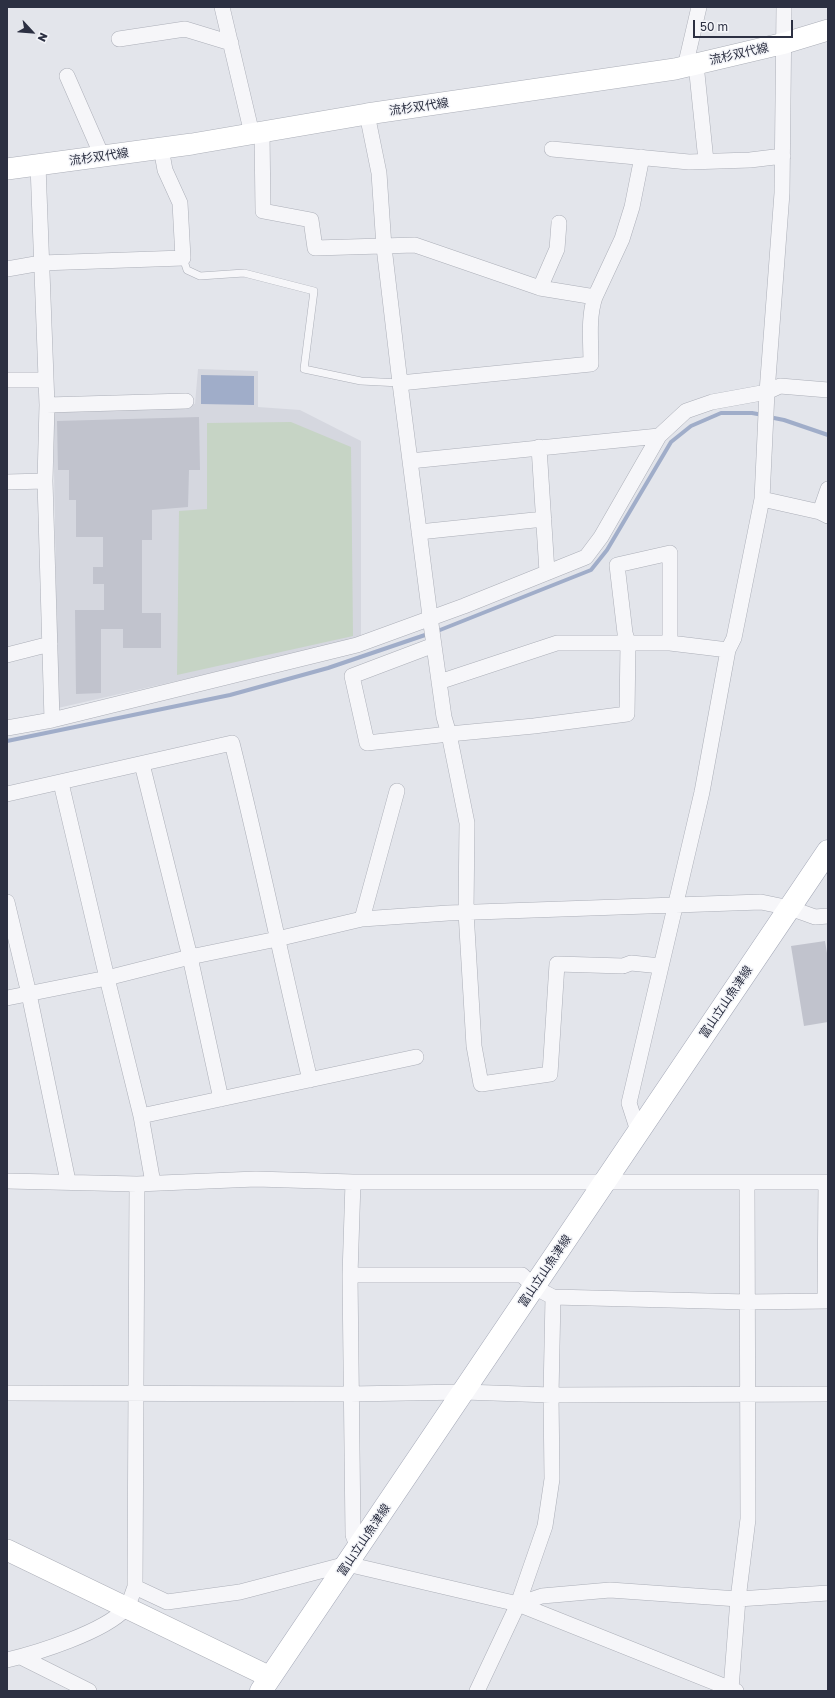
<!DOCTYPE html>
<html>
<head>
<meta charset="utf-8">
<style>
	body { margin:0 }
	#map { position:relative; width:835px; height:1698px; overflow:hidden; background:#e3e5eb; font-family:"Golos Text",sans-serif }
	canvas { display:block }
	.frame { position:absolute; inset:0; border:8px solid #2c3042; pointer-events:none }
	.north { position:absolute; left:12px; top:12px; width:40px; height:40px; -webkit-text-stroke:3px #f3f4f8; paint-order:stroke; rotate:116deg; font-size:11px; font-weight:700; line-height:16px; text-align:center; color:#2c3042 }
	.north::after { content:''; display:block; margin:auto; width:14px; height:18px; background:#2c3042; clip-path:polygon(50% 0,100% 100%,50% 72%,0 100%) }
	.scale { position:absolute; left:693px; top:20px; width:100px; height:18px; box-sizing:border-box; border:2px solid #2c3042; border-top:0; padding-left:5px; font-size:12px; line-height:14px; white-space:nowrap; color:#2c3042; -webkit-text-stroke:3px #f3f4f8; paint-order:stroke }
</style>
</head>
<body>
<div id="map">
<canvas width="835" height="1698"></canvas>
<div class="frame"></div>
<div class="north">N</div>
<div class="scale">50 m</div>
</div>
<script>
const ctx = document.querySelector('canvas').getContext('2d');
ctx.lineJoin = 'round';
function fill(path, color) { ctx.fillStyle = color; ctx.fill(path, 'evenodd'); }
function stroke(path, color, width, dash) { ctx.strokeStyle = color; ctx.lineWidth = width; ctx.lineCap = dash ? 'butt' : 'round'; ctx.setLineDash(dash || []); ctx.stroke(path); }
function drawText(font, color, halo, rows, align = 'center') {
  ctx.font = font + ' "Golos Text","Noto Sans JP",sans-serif'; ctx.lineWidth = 3; ctx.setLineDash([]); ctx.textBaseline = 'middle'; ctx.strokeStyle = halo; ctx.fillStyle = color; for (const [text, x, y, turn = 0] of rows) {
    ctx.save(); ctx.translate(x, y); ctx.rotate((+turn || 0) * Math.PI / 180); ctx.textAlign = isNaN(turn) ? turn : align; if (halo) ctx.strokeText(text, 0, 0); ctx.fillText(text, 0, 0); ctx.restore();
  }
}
fill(new Path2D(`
	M198,369L258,371V407L300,410L361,441V639L58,708L53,409L195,404Z`), '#d5d7df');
fill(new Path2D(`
	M291,422L351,447L353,636L177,675L179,511L207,509V423Z`), '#c6d4c5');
fill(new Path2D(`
	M201,375L254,376V405L201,404Z`), '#a0adc9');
stroke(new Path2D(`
	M769,417L784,420L828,435
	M435,632L591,570L607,550L671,442L691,426L721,413H752L763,415
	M7,741L230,695L328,668L428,634`), '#a0adc9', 4);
fill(new Path2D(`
	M199,417L200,470H189L188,507L152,510V540H142V613H161V648H123V629H101V693L76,694L75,610H104V584H93V567H103V537H76V500H69V470H58L57,421Z
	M825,941L828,959V1022L804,1026L791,946Z`), '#c1c3cd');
const lane = new Path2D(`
	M183,258L187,270L200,276L244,273L314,291L304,369L361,381L400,383`);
const street = new Path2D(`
	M222,7L252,134
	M119,39L185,29L231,43
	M696,64L706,161
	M685,67L699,7
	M67,76L102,156
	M367,114L379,173L384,247L400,383L431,624L444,717L449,734L534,726L627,714L628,643H670L728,650
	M262,132L263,211L311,220L315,248L415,245L540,288L595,297L622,239L632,207L642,157
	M552,149L689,162L750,160L783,156
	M38,165L47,405L45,481L52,720
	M7,269L41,263L183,258L180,203L165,170L161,148
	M540,288L557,249L559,223
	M7,380H45
	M400,383L591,364C591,342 588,317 595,297
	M47,405L186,401
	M539,447L547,572
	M410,461L659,436
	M7,482L45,481
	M762,499L820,512L828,516
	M820,512L828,489
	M419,532L544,519
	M434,645L352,676L367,743L449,734L467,823L466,912L474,1046L481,1084L550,1074L557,964L623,966L631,963L661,966
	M7,655L50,644
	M439,682L557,643H628L625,633L617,565L670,553V643
	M7,728L52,720L357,645L464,606L586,557L601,537L659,436L686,411L712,402L767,392L780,386L828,390
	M142,764L190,957L221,1099
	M61,783L107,978L141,1116L153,1183
	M7,794L232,743C260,855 283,967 310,1080
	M7,902L29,994L68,1181
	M362,919L397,791
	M7,998L107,978L190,957L277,939L362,919L448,913L761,902L790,908L815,917L828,916
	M141,1116L416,1057
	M638,1131L629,1103L702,792L728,650L734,638L762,499L767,392L782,193L784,7
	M7,1181L137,1184L256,1179L353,1182H828
	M353,1182L350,1275L353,1535L358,1548
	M350,1275H522L534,1287L553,1297L747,1302L828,1301
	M825,1301L826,1182
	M7,1393L350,1394L464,1392L551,1395L828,1394
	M135,1587L167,1602L240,1592L347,1564L518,1604L736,1691
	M518,1604L542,1596L610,1590L738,1599L828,1593
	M21,1657L89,1691
	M7,1660C37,1653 104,1632 125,1609C130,1604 132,1594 135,1587L137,1184
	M731,1689L738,1599L748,1519L747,1182
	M477,1691L518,1604L545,1526L552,1479L551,1395L553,1297`);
const secondary = new Path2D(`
	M7,169L192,144L367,114L675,69L785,43L828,30
	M7,1550L270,1677`);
const primary = new Path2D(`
	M261,1691L828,851`);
stroke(lane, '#acafb8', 8);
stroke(street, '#acafb8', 16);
stroke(secondary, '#acafb8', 22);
stroke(primary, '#a3a7b6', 23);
stroke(lane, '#f6f6f9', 7);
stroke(street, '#f6f6f9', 15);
stroke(secondary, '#fff', 21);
stroke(primary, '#fff', 22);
drawText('12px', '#2c3042', '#f3f4f8', [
	["流杉双代線",739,54,-13],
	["流杉双代線",419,107,-8],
	["流杉双代線",99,157,-8],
	["富山立山魚津線",726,1002,-56],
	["富山立山魚津線",545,1271,-56],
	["富山立山魚津線",364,1540,-56]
]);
</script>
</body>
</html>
